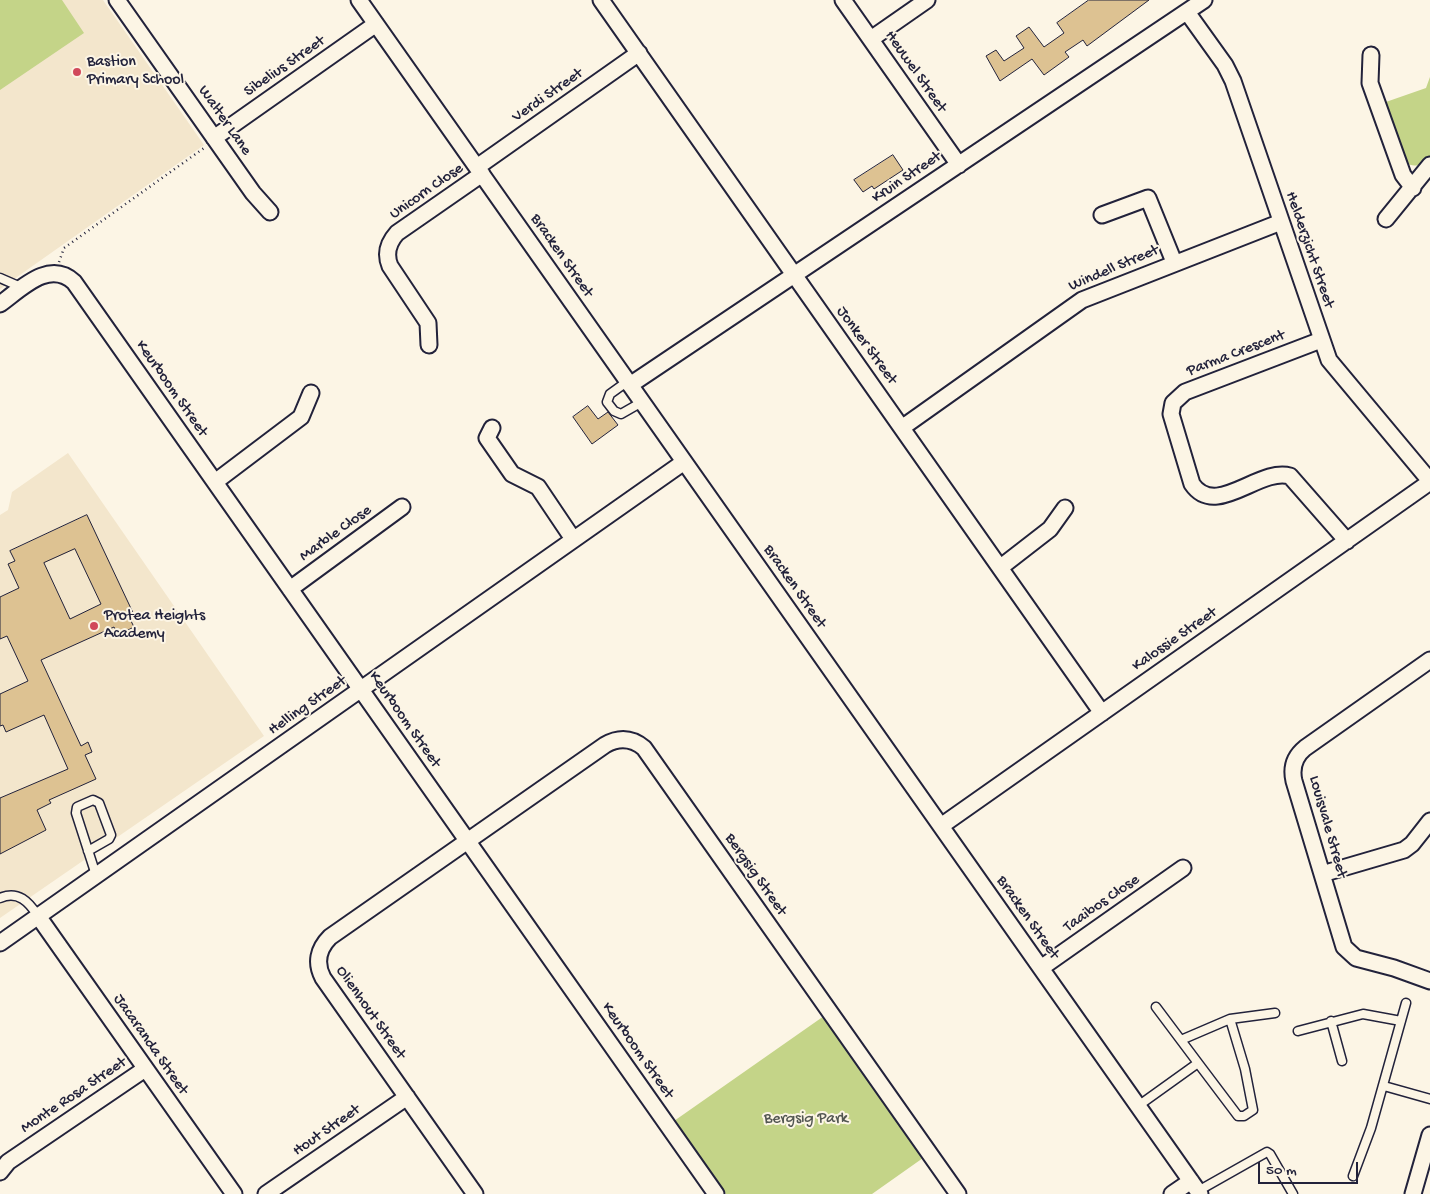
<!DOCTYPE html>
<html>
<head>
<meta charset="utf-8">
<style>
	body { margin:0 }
	#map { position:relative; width:1430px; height:1194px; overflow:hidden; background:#fcf5e5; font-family:"Gochi Hand",sans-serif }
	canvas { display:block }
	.scale { position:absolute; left:1258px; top:1162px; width:100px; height:22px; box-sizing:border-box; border:2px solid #22223b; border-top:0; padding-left:6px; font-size:15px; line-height:18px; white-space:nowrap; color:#22223b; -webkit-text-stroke:4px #fcf5e5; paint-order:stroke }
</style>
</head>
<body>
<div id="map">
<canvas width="1430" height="1194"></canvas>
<div class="scale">50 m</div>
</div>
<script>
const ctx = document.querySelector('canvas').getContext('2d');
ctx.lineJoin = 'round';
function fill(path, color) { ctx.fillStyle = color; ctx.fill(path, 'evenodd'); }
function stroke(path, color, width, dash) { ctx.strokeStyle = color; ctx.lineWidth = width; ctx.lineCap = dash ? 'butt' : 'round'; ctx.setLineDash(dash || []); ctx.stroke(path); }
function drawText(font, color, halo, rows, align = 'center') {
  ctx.font = font + ' "Gochi Hand",sans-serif'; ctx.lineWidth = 4; ctx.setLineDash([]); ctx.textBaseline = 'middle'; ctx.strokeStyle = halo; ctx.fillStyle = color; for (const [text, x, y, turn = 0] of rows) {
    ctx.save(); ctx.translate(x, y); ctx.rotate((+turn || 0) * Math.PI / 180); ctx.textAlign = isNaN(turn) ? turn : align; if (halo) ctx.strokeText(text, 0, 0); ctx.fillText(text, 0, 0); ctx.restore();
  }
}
fill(new Path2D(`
	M0,0H103L204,145L0,289Z
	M68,453L264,736L0,918V515L8,510L12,492Z`), '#f3e6cc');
fill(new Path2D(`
	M0,0H62L84,33L0,90Z
	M1430,77V156C1422,165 1415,169 1405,162L1383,103L1426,88Z
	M824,1016L923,1158L872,1194H726L674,1121Z`), '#c4d488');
const building = new Path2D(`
	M1089,0H1149L1087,46L1083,40L1065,52L1069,57L1044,75L1032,59L1000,81L986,56L996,50L1004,61L1024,48L1016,36L1029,27L1044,47L1064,33L1057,23Z
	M893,155L903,170L874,189L872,186L863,192L854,180Z
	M588,406L598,419L608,412L618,425L592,444L573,417Z
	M87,515L135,617L130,619L134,627L118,635L114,627L41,660L81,746L88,742L92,752L85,755L96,779L49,800L51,803L37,810L46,830L0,854V798L68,769L44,715L6,732L3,725L0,726V694L28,681L7,636L0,639V597L19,588L8,564L15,561L10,551ZM75,549L101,604L70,619L44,563Z`);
fill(building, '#ddc292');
stroke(building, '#22223b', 1);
const service = new Path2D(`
	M0,278L23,288
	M628,381L610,394L607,402L614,411L621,414L642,402
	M88,851L109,839L111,835L99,803L93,800L77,807L76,813L96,875
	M0,898C18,890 29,902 38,916
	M1156,1007L1198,1063
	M1230,1019L1275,1013
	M1331,1021L1342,1061
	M1298,1031L1363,1014L1401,1021
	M1384,1086L1430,1099
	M1138,1106L1198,1063L1238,1116H1244L1253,1110L1245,1069L1230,1019L1181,1040
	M1353,1176L1371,1128L1406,1003
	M1198,1191L1267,1152L1270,1154L1293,1194`);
const minor = new Path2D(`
	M117,0L253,193L270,212
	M359,0L1200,1194
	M601,0L1102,713
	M843,0L959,165
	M1187,12L1225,65L1233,81L1329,360L1430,481
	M871,39L927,0
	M1371,55L1370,83L1403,175L1413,188
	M214,138L376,24
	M477,167L639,53
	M1102,215L1148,198L1174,262
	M1386,219L1430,165
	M0,304C21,289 49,259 74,282L716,1194
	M1321,340L1185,392L1173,403L1171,414L1192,484C1216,519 1259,467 1290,476L1347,541
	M429,345L428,323L390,266C385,254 388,243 397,233L482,174
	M630,385L1204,0
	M903,427L1082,300L1281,222
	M492,428L487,438L512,474L538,487L573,539
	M215,482L301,417L311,393
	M1001,567L1050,529L1065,508
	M290,589L402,507
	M1430,660L1305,748C1294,757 1291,768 1294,781L1344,947L1356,958L1394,968L1430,981
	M941,826L1430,482
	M1322,874L1404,850L1412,844L1430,821
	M38,916L234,1194
	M0,943L684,462
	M1041,968L1183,868
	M0,1172L8,1162L145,1069
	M266,1194L407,1097
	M475,1194L323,978C315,963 318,949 330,937L605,745C619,737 632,738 644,748L958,1194
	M1172,1194L1191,1181
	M1413,1194L1430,1135`);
stroke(service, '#22223b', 11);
stroke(minor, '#22223b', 19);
stroke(new Path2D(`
	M59,262L64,248L204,148`), '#22223b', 2.5, [1, 4]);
stroke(service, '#fcf5e5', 8);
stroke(minor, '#fcf5e5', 15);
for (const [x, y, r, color] of [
	[77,72,5,"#d1495b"],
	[94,626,5,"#d1495b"]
]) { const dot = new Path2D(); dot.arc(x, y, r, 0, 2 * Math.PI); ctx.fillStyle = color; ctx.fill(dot); stroke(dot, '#fcf5e5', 2); }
drawText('16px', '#22223b', '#fcf5e5', [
	["Bastion",87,63],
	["Primary School",87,81],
	["Protea Heights",104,617],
	["Academy",104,635]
], 'left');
drawText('16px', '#22223b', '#fcf5e5', [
	["Sibelius Street",285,67,-35],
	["Heuwel Street",915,72,55],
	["Verdi Street",548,96,-35],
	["Walter Lane",224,121,55],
	["Kruin Street",907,178,-34],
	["Unicorn Close",427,192,-35],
	["Helderzicht Street",1309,250,71],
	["Bracken Street",561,256,55],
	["Windell Street",1114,269,-23],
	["Jonker Street",866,346,54],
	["Parma Crescent",1236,354,-21],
	["Keurboom Street",171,389,55],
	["Marble Close",336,534,-36],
	["Bracken Street",794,587,55],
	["Kalossie Street",1175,640,-35],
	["Helling Street",308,706,-35],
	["Keurboom Street",404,720,55],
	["Louisvale Street",1327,827,74],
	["Bergsig Street",755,875,55],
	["Taaibos Close",1102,904,-35],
	["Bracken Street",1027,918,55],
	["Olienhout Street",370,1013,55],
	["Jacaranda Street",150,1045,55],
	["Keurboom Street",637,1051,55],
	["Monte Rosa Street",74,1096,-34],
	["Hout Street",327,1131,-35]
]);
drawText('16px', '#535752', '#fcf5e5', [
	["Bergsig Park",806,1120]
]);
</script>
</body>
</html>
